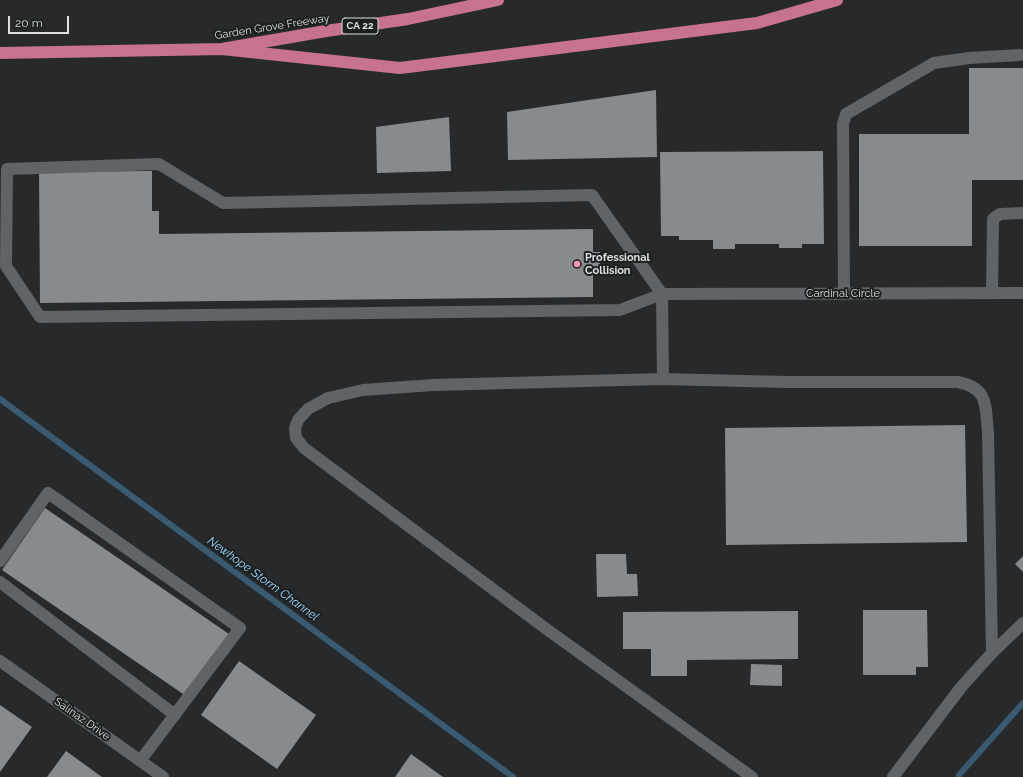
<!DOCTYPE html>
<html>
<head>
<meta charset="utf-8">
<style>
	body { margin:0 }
	#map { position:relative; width:1023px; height:777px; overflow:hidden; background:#27292b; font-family:Raleway,sans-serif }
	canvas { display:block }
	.scale { position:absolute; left:8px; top:16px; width:61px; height:18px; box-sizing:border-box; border:2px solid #dddfe0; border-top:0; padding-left:5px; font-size:12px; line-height:14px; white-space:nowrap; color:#dddfe0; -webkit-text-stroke:3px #1d2021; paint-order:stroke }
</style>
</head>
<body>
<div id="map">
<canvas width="1023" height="777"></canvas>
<div class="scale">20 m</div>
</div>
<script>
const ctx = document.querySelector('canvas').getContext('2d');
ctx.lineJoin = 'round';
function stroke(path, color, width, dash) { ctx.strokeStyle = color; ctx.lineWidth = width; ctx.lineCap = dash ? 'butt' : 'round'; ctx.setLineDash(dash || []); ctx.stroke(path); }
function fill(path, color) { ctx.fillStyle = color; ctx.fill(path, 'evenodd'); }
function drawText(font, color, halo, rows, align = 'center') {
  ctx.font = font + ' Raleway,sans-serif'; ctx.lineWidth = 4; ctx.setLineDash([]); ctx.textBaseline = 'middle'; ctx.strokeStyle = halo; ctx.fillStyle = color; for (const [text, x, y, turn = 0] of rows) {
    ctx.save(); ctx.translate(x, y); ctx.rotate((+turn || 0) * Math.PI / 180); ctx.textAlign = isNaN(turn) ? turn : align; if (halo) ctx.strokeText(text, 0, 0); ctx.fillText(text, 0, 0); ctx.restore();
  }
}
stroke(new Path2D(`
	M0,399L513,777
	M959,775L1023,703`), '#395a70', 6);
fill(new Path2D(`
	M969,68H1023V180H972V246H859V134H969Z
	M656,90L657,157L508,160L507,112Z
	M449,117L451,171L377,173L376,127Z
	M823,151L824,244H802V248H779V244H735V249H713V240H679V236H661L660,152Z
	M152,171V211H159V234L593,229V252H600V274H593V297L40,303L39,172Z
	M965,425L967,542L726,545L725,428Z
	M45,508L229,634L186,696L2,570Z
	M596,554H626L627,574H637L638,596L597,597Z
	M1023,556V572L1015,564Z
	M863,610H927L928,667H916V675H863Z
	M798,611V659L687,660V676H651V649H623V612Z
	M239,661L316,715L277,769L201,715Z
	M751,664L782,665V686L750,685Z
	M0,705L32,727L0,772Z
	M66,751L102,777H47Z
	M411,754L443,777H395Z`), '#888b8e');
stroke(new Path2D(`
	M992,293L993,219L1000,214L1023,213
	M844,294L843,124L846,114L934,63L969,58L1020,55
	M663,379L662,294L592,195L223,203L159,164L7,169L6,266L40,317L620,310L662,294L1023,293
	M0,561L48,493L240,628L140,761
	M0,582L175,715
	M0,661L163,777
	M752,777L545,628L304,448L296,438L295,428L298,420L308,409L328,398L363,390L433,385L661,379L786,382H958C989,388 985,406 988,432L992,653
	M893,777L962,686L992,653L1023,623`), '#616466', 12);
stroke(new Path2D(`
	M222,49L400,68L757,23L837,0
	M0,53L222,49L326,31L408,19L498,0`), '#c8738d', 12);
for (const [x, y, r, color] of [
	[577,264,4,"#f19ab3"]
]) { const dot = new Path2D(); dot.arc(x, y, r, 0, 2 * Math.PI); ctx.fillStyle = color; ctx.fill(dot); stroke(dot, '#1d2021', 1.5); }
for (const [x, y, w] of [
	[360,26,36]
]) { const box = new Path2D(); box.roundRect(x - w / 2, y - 8, w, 16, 3); ctx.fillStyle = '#1d2021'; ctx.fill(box); stroke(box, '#dddfe0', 1); }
drawText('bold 10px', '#dddfe0', null, [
	["CA 22",360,26]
]);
drawText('11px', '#dddfe0', '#1d2021', [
	["Garden Grove Freeway",272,27,-9],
	["Cardinal Circle",843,294],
	["Salinaz Drive",82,719,35]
]);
drawText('bold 11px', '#dddfe0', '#1d2021', [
	["Professional",585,258],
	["Collision",585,271]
], 'left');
drawText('italic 12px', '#9cd7ff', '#1d2021', [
	["Newhope Storm Channel",263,579,36]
]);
</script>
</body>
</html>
